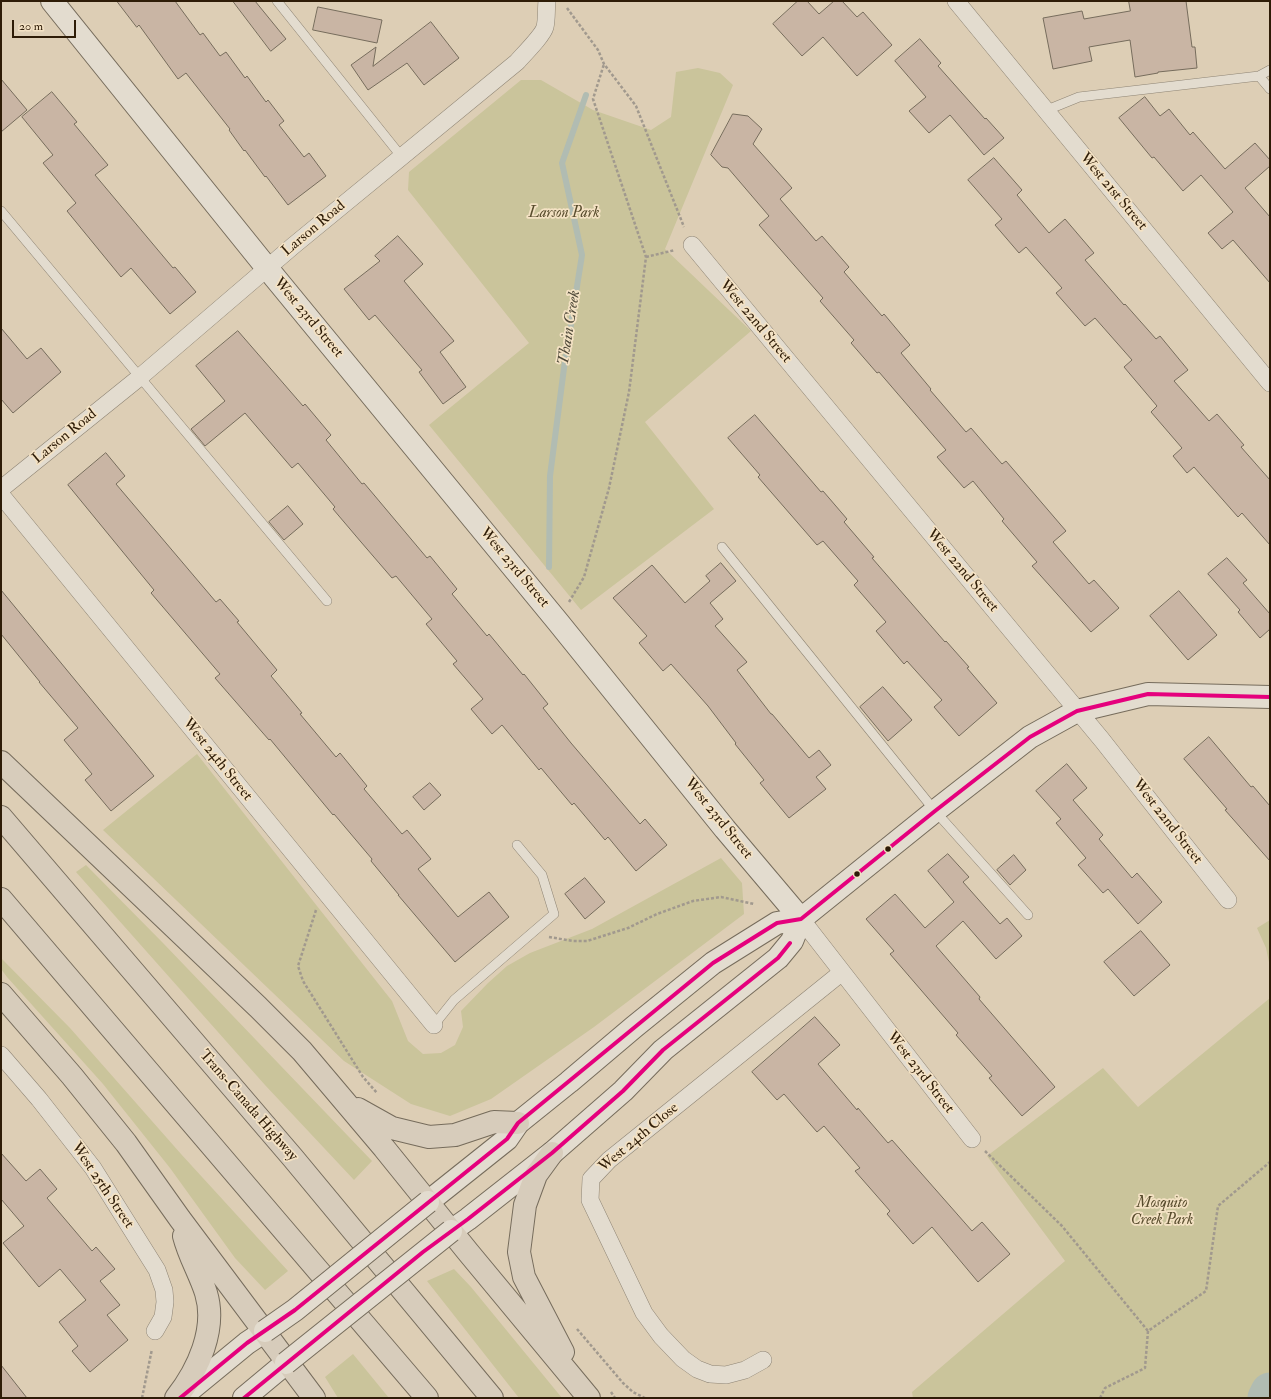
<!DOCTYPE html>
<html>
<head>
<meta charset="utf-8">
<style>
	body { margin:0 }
	#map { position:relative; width:1271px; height:1399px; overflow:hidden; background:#ddceb5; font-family:"IM FELL Double Pica",serif }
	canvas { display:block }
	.frame { position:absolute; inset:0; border:2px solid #2e1c07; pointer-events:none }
	.scale { position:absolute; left:12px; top:20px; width:64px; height:18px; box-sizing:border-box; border:2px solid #2e1c07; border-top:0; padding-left:5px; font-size:12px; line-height:14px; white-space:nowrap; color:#2e1c07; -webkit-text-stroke:3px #f4e2c4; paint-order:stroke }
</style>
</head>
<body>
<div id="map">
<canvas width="1271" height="1399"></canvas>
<div class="frame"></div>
<div class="scale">20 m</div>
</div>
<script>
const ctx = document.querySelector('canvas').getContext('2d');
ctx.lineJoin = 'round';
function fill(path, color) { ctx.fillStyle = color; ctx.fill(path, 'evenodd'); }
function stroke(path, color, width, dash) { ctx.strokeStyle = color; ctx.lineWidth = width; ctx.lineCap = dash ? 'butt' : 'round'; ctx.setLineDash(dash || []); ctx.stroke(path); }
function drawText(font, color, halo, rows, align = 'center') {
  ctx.font = font + ' "IM FELL Double Pica",serif'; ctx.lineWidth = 3.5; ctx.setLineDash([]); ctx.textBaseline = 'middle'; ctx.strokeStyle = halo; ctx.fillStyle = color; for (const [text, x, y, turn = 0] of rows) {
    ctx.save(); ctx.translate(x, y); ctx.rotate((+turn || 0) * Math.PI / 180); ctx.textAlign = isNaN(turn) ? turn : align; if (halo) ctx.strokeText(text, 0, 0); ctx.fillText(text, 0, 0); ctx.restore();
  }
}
fill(new Path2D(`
	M698,68L720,73L733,85L665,249L751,331L645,422L714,509L581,610L429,425L529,343L408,190L409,172L521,80H541L593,110L651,130L671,117L676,72Z
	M197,754L392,1001L408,1041L423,1054L441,1053L455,1045L463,1027L461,1011L488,983L507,966L530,953L592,929L721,858L742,883L744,914L594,1027L491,1099L450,1116L411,1104L344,1061L103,830Z
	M86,865L163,943L372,1161L354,1180L265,1085L76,872Z
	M1270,920V967L1266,948L1257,928Z
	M1,958L70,1028L181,1154L288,1271L265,1290L235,1258L170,1168L103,1084L7,977L1,969Z
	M1270,998V1398H913L912,1392L1065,1261L987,1156L1103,1068L1138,1107Z
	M454,1269L471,1287L562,1398H519L427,1281Z
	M353,1354L389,1398H338L325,1377Z`), '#cac49b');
stroke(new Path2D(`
	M549,567L550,476L564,368L582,255L562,163L586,95`), '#b1bcb2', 6);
stroke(new Path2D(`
	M1267,1398L1270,1392`), '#b1bcb2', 39);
const building = new Path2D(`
	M117,1H175L200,35L203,33L220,56L226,52L245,78L247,76L266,102L268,100L284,121L279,125L304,157L309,153L326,176L288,205L266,176L265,177L245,150L244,151L229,130L230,129L186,73L178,79L139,25L137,27Z
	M233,1H255L286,39L271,51Z
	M798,1H807L819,14L834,1H842L857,17L863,12L892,45L857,76L823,37L802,56L773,24Z
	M1129,1H1186L1192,47H1195L1197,68L1158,72V73L1135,77L1130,40L1089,47L1092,61L1053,69L1043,18L1082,11L1084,19L1130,11Z
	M318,7L382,20L377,43L313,30Z
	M431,22L459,58L424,85L407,63L368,90L351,65L376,47L373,66Z
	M920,39L941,63L938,66L985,119L986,118L1004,138L984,155L950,115L929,133L909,111L926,97L895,61Z
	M1,79L27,110L1,132Z
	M52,92L77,122L74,124L108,165L95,175L173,268L175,267L196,292L170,314L131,268L121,277L67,211L76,203L43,163L53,155L22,117Z
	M1145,97L1160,116L1169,109L1190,135L1193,132L1225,169L1255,143L1270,160V166L1245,188L1270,217V283L1233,240L1222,249L1208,233L1233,212L1201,175L1183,191L1154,157L1152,158L1119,118Z
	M733,114L748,116L762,129L753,144L792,188L780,199L816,241L822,236L849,267L844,272L882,316L884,314L910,345L901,353L931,389L930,390L966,432L971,428L1002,464L1006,461L1066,531L1053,542L1089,584L1094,580L1119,608L1091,632L1032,566L1037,562L1002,521L1004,519L973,481L964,488L937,457L946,450L879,372L877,373L851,343L854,340L820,301L823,298L759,225L769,216L728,168L722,167L711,155Z
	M994,158L1022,190L1017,195L1049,233L1065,219L1094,253L1085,260L1124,305L1125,304L1156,339L1160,336L1188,370L1174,381L1209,421L1217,414L1244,445L1241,447L1270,480V545L1242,513L1238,517L1194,467L1187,473L1173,456L1182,448L1151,412L1157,406L1124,367L1132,360L1095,318L1085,326L1056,293L1062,288L1026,247L1019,253L995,225L1002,219L968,180Z
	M398,236L423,264L404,281L454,341L440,352L466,387L443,404L419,372L422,370L375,315L369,320L344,289L380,261L375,256Z
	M1,328L27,359L41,348L61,372L13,413L1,399Z
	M238,331L303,406L305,404L331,435L326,440L362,484L364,483L427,558L430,556L457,589L452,594L487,636L489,634L523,675L524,674L548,704L543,708L571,743L640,824L645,819L667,845L636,871L608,837L605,840L574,803L572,805L541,768L539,770L502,725L492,734L471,709L483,699L453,664L457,661L426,624L432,619L396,576L392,578L361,542L333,509L335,507L298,463L292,468L245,413L205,446L191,429L225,401L196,366Z
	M755,415L821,492L823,491L847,519L844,522L874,557L872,558L945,642L946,641L969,667L967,668L997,703L959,736L934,707L942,700L907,661L904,664L876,631L886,622L854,585L858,581L823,541L817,545L758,477L760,475L728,438Z
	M106,453L125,476L116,484L216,602L220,599L239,621L237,622L277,670L271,676L302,713L300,714L336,757L340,753L367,786L364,789L402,834L407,830L431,859L418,869L458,917L489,892L509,917L455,962L398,895H399L371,861L372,859L334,814L333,815L270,739L269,740L215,678L220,674L151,593L154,590L68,485Z
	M288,506L303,524L284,540L269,522Z
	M1227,558L1247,580L1243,583L1270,614V629L1260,638L1238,612L1240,610L1208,574Z
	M721,563L736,581L710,603L723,619L715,626L747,662L737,670L771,714H772L809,758L819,750L831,765L816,777L826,789L789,818L760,783L764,780L735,744L736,743L708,706L671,664L663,671L639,643L647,636L613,598L652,565L685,603L710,581L706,576Z
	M1,590L154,776L111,811L85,780L92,774L64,740L78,728L39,682H40L1,634Z
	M1179,591L1217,635L1188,660L1150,616Z
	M883,687L912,720L888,741L860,707Z
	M1209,737L1251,787L1253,786L1270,806V861L1225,810L1227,809L1184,759Z
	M1067,764L1087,788L1073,800L1103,835L1099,839L1132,878L1137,873L1162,902L1138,924L1108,889L1103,893L1078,865L1086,858L1056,823L1061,819L1036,791Z
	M430,783L441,795L424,810L413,797Z
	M948,854L969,877L963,882L1000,924L1007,918L1022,936L996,959L963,921L936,946L980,997L979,999L1055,1087L1022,1116L989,1078L992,1076L956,1035L958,1033L890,954L894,951L866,919L895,894L925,928L954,902L928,871Z
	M1014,855L1026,870L1010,885L997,870Z
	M585,878L605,902L585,919L565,894Z
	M1141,931L1170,965L1134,996L1104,962Z
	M815,1017L840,1045L818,1064L857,1110L858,1108L888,1143L892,1140L972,1231L982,1222L1010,1254L978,1282L932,1227L913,1244L887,1214L890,1211L855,1171L860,1168L824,1126L817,1132L784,1094L777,1100L752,1072Z
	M1,1153L26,1181L40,1169L57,1189L47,1198L92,1251L96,1247L115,1269L100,1281L120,1305L107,1315L128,1340L90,1372L72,1351L78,1346L59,1322L86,1300L60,1269L39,1287L3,1243L24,1226L1,1199Z
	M1,1365L27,1398H1Z`);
fill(building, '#c9b5a4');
stroke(building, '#766c5c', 1);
const lane = new Path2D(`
	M277,1L401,156
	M1259,76L1270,70
	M1047,110L1079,97L1259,76L1270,89
	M1,211L327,601
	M722,547L935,811L1028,915
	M434,1025L454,1000L554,914L542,875L517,845`);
const street = new Path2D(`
	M956,1L1270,383
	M692,245L1102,740L1228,900
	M1,489L140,377L293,246L517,62C524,54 543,35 545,27C547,19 546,9 547,1
	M1,495L434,1025
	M801,919L972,1139
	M1,1055L39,1099L93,1168L157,1270L164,1290L165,1302L163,1317L155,1331
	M763,1360L745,1370L726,1375L710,1374L697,1369L683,1359L661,1336L644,1313L590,1200L591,1179L609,1160L841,973`);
const secondary = new Path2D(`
	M52,1L267,268L558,622L725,829L801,919
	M428,1202L507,1139L518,1123L569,1082L634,1027L713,963L777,923L801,919L935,811L1030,737L1077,711L1148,694L1270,697
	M451,1231L468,1219L552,1153L623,1091L663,1050L778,958L792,941L801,919
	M180,1398L247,1343L265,1331
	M244,1398L286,1363`);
const highway = new Path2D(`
	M1,762L258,1007L302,1051L384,1148L468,1252L589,1398
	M1,817L293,1158L492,1398
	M1,899L427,1398
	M1,994L72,1076L126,1143L180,1219L314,1398
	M358,1109L392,1128L429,1137L455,1135L494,1122L518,1123
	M552,1153L536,1175L525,1205L519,1252L524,1277L563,1352
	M176,1398C198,1370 217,1329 206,1293C200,1274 189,1256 184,1236`);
stroke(lane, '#8e8474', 10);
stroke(street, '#8e8474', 18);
stroke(secondary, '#766c5c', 24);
stroke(highway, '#766c5c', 24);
stroke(new Path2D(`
	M567,8L598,50L604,64L636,106L684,227
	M646,257L675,250
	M569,602L584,577L609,488L629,392L646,257L593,99L604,64
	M316,910L298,966L303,981L363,1077L377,1093
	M549,937L573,941H587L628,928L657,914L693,901L721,897L754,904
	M985,1151L1062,1226L1148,1331
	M577,1329L623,1383L633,1392L645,1398
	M611,1392L615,1398
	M142,1398L152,1349
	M1100,1398L1105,1388L1145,1368L1148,1331L1206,1291L1218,1206L1270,1162`), '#a1998e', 2.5, [3, 2]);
stroke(lane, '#e3dccf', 9);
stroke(street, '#e3dccf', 17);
stroke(secondary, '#e3dccf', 22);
stroke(highway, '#d7ccbb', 22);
const secondaryBridge = new Path2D(`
	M265,1331L295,1310L428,1202
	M286,1363L451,1231`);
stroke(secondaryBridge, '#766c5c', 24, []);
stroke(secondaryBridge, '#e3dccf', 22);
stroke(new Path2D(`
	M180,1398L247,1343L295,1310L507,1139L518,1123L713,963L777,923L801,919L935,811L1030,737L1077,711L1148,694L1270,697
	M244,1398L423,1252L468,1219L552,1153L623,1091L663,1050L778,958L790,943`), '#e5007d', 4);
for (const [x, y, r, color] of [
	[888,849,3.5,"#2e1c07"],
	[857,874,3.5,"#2e1c07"]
]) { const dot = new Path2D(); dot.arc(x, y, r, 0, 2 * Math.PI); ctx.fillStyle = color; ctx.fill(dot); stroke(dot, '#f4e2c4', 1.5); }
drawText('15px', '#2e1c07', '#f4e2c4', [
	["West 21st Street",1113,192,50],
	["Larson Road",314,229,-40],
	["West 23rd Street",308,318,50],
	["West 22nd Street",755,322,50],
	["Larson Road",65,437,-39],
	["West 23rd Street",514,568,50],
	["West 22nd Street",962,571,50],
	["West 24th Street",217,760,51],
	["West 23rd Street",718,819,51],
	["West 22nd Street",1167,822,52],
	["West 23rd Street",920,1073,52],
	["Trans-Canada Highway",248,1106,49],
	["West 24th Close",639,1138,-40],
	["West 25th Street",102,1186,56]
]);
drawText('italic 15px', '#584c2d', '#f4e2c4', [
	["Larson Park",564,214],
	["Mosquito",1162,1204],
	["Creek Park",1162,1221]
]);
drawText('italic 16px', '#504a3a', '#f4e2c4', [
	["Thain Creek",570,328,-81]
]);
</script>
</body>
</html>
